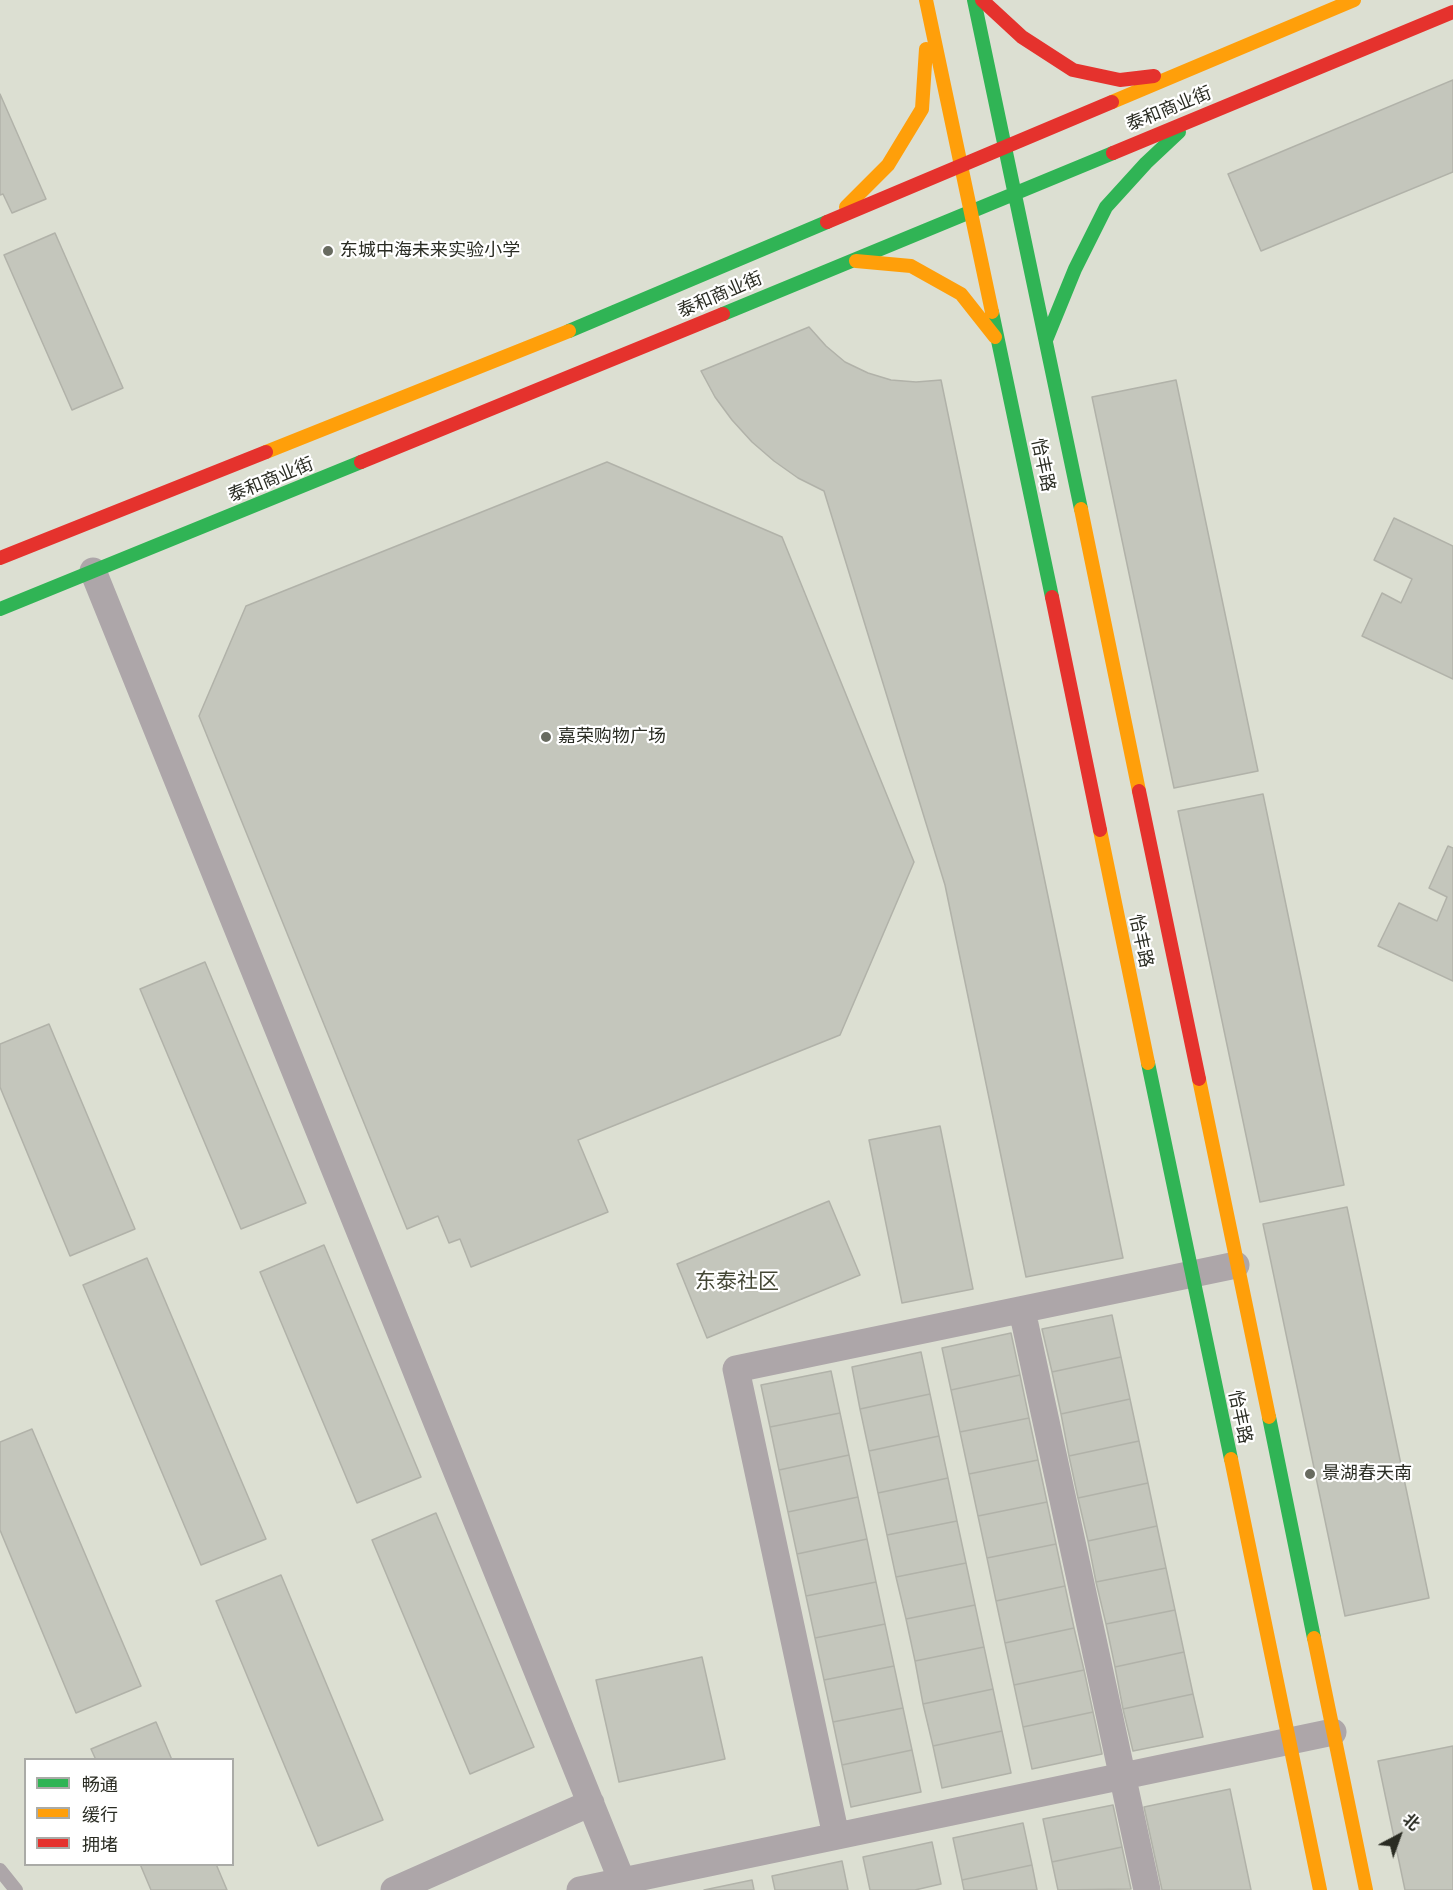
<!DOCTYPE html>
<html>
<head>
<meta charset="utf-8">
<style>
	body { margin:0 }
	#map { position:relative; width:1453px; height:1890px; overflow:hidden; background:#dcdfd2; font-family:"Alegreya Sans","Noto Sans SC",sans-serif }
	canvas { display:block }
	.legend { position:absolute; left:24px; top:1758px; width:210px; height:108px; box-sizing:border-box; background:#fff; border:2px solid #aaaba7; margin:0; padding:8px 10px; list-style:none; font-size:18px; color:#2a2c23 }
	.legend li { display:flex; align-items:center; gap:12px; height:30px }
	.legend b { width:30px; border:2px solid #aaaba7 }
	.north { position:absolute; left:1369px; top:1806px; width:60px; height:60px; -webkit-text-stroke:4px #fff; paint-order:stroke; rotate:41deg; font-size:16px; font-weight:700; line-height:24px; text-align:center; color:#2a2c23 }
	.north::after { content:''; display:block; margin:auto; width:21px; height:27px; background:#2a2c23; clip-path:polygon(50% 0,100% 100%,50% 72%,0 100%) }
</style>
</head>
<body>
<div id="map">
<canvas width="1453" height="1890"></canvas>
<ul class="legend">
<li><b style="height:8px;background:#30b455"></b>畅通</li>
<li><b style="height:8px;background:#ff9f0a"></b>缓行</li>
<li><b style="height:8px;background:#e5322d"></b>拥堵</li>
</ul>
<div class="north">北</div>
</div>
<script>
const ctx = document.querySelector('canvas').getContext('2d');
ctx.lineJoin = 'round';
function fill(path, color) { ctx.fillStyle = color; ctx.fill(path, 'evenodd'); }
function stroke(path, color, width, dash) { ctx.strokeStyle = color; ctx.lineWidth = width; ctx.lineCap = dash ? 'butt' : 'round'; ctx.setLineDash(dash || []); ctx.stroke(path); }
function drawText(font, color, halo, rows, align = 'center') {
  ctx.font = font + ' "Alegreya Sans","Noto Sans SC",sans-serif'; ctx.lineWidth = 4.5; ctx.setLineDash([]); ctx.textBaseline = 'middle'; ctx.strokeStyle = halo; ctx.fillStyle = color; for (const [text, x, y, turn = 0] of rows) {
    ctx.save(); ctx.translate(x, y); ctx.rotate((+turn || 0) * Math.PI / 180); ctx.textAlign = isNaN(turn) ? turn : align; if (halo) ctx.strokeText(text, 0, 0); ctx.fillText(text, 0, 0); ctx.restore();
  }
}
const building = new Path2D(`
	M1453,80V172L1261,251L1228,174Z
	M0,94L46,199L12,213L3,194L0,195Z
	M55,233L123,388L72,410L4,255Z
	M809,327L826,346L845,362L868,373L891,380L916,382L941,380L1123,1258L1026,1277L945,885L824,491L798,478L774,461L752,442L732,420L715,397L701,371Z
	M1176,380L1258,771L1174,788L1092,397Z
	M607,462L782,537L914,862L840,1035L578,1140L608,1212L471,1267L460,1239L449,1243L438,1216L407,1229L199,716L246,606Z
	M1394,518L1453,546V679L1362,636L1382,593L1401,603L1412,579L1374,560Z
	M1263,794L1344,1185L1260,1202L1178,811Z
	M1448,846L1453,848V981L1378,946L1399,903L1437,921L1447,897L1429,888Z
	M205,962L306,1203L241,1229L140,989Z
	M49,1024L135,1229L70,1256L0,1087V1044Z
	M940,1126L973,1289L902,1303L869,1140Z
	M829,1201L860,1275L707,1338L677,1264Z
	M1347,1207L1429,1598L1345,1616L1263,1224Z
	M324,1245L421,1477L357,1503L260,1272Z
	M147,1258L266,1539L201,1565L83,1285Z
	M1112,1315L1121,1357L1052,1372L1042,1329Z
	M1011,1333L1020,1375L951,1390L942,1348Z
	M921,1352L930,1394L860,1409L852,1367Z
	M1121,1357L1130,1399L1061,1414L1052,1372Z
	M831,1371L840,1413L770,1427L761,1385Z
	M1020,1375L1029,1418L960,1432L951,1390Z
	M930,1394L939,1436L869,1451L860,1409Z
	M1130,1399L1139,1441L1069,1456L1061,1414Z
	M840,1413L849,1455L779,1470L770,1427Z
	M1029,1418L1038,1460L969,1474L960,1432Z
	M32,1429L141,1686L76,1713L0,1530V1442Z
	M939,1436L948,1478L878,1493L869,1451Z
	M1139,1441L1148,1483L1078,1498L1069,1456Z
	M849,1455L858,1497L788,1512L779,1470Z
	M1038,1460L1047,1502L978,1516L969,1474Z
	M948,1478L957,1521L887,1535L878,1493Z
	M1148,1483L1157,1526L1088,1541L1078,1498Z
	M858,1497L867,1539L797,1554L788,1512Z
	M1047,1502L1056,1544L987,1558L978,1516Z
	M436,1513L534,1747L470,1774L372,1540Z
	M957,1521L966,1563L896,1577L887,1535Z
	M1157,1526L1166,1568L1096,1582L1088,1541Z
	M867,1539L876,1582L806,1596L797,1554Z
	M1056,1544L1065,1586L996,1601L987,1558Z
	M966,1563L975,1605L906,1619L896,1577Z
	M1166,1568L1175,1610L1106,1624L1096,1582Z
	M281,1575L383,1820L318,1846L216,1601Z
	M876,1582L885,1624L815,1638L806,1596Z
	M1065,1586L1074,1628L1005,1643L996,1601Z
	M975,1605L984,1647L915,1661L906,1619Z
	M1175,1610L1184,1652L1115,1667L1106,1624Z
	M885,1624L894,1666L824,1680L815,1638Z
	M1074,1628L1084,1670L1014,1685L1005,1643Z
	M984,1647L993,1689L923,1704L915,1661Z
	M1184,1652L1193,1694L1123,1709L1115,1667Z
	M702,1657L725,1759L619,1782L596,1680Z
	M894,1666L903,1708L833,1722L824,1680Z
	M1084,1670L1093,1712L1023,1727L1014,1685Z
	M993,1689L1002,1731L933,1746L923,1704Z
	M1193,1694L1203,1737L1133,1751L1123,1709Z
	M903,1708L912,1750L842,1765L833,1722Z
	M1093,1712L1102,1754L1032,1769L1023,1727Z
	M156,1722L172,1760H96L91,1749Z
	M1002,1731L1011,1773L942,1788L933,1746Z
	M1453,1746V1890H1405L1378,1761Z
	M912,1750L921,1792L851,1807L842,1765Z
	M1230,1789L1251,1890H1162L1144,1807Z
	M1113,1805L1122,1847L1052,1862L1043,1819Z
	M1023,1823L1032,1865L962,1880L953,1838Z
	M932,1842L941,1884L915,1890H870L863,1857Z
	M1122,1847L1131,1889L1058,1890L1052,1862Z
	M842,1861L848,1890H775L772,1876Z
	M140,1864H216L227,1890H151Z
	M1032,1865L1037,1890H964L962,1880Z
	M752,1880L754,1890H704Z`);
fill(building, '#c4c6bc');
stroke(building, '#b1b2a9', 1.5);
stroke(new Path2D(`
	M0,1870L16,1890`), '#ada6a9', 14);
stroke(new Path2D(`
	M93,571L622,1881
	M1022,1310L1147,1890
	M836,1836L736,1369L1236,1265
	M394,1890L591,1803
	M580,1890L1333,1732`), '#ada6a9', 27);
stroke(new Path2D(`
	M974,0L1081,509
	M992,312L1052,597
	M723,314L1113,153
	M569,331L827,222
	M1046,340L1075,269L1106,207L1146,163L1179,132
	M0,609L361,462
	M1148,1063L1231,1459
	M1269,1417L1314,1638`), '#30b455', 14);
stroke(new Path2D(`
	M926,0L992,312
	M1112,102L1354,0
	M846,207L888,165L922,109L926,49
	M856,261L911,266L961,294L995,337
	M266,452L569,331
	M1081,509L1139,791
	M1100,830L1148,1063
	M1199,1079L1269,1417
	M1231,1459L1320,1890
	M1314,1638L1366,1890`), '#ff9f0a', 14);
stroke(new Path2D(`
	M982,0L1022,37L1073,70L1120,80L1154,76
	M1113,153L1453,12
	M827,222L1112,102
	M361,462L723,314
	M0,558L266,452
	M1052,597L1100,830
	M1139,791L1199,1079`), '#e5322d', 14);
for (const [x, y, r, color] of [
	[328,251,6,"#686b60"],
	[546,737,6,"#686b60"],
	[1310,1474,6,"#686b60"]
]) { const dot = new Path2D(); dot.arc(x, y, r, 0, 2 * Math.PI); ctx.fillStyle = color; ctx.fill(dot); stroke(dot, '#fff', 2); }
drawText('18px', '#2a2c23', '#fff', [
	["泰和商业街",1169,109,-22],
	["泰和商业街",720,295,-23],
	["怡丰路",1043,465,78],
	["泰和商业街",271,480,-22],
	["怡丰路",1141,941,78],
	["怡丰路",1240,1417,78]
]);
drawText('18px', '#2a2c23', '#fff', [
	["东城中海未来实验小学",340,251],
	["嘉荣购物广场",558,737],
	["景湖春天南",1322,1474]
], 'left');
drawText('21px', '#444735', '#fff', [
	["东泰社区",737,1282]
]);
</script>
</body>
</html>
